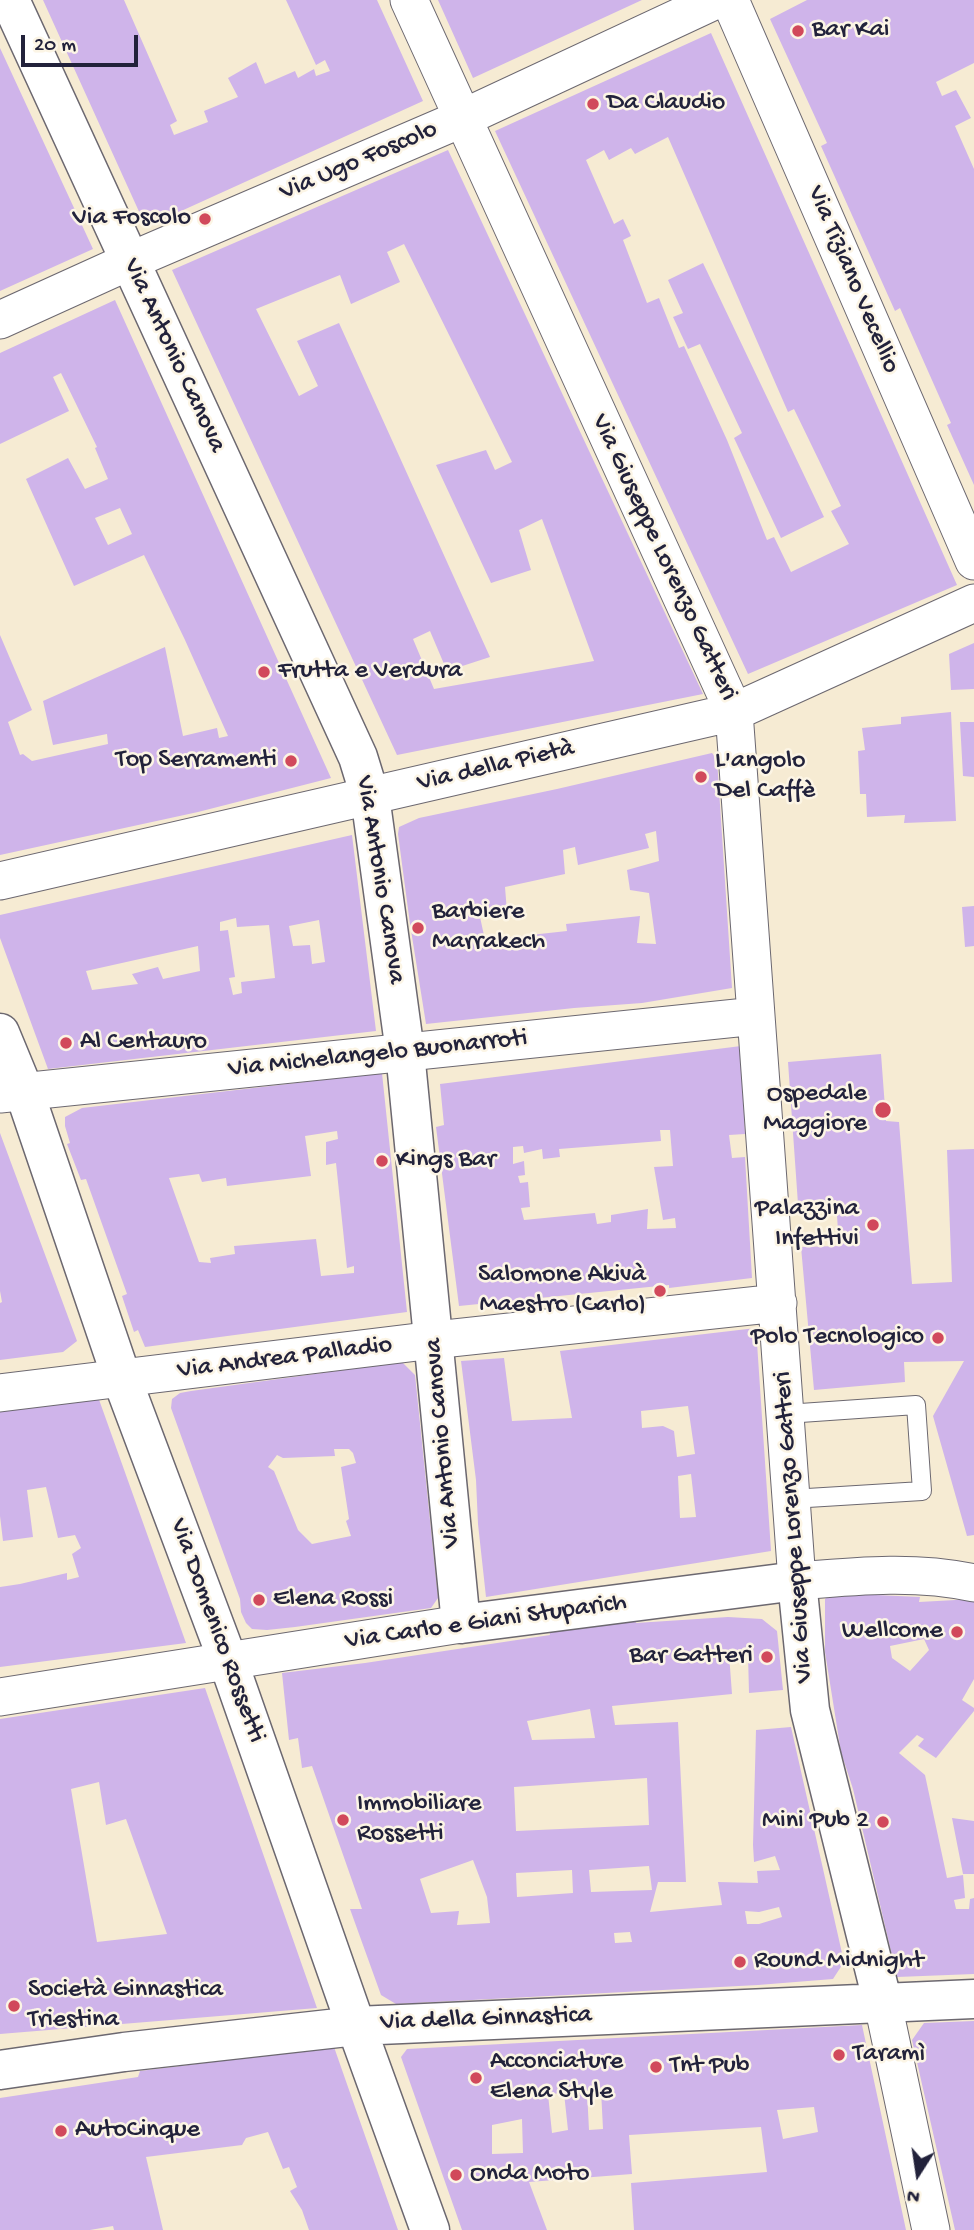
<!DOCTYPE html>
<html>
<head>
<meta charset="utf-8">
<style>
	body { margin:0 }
	#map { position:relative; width:974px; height:2230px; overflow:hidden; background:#f6ebd3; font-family:"Gochi Hand",sans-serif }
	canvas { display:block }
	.north { position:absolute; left:883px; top:2139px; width:70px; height:70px; -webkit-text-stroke:5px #fcf5e5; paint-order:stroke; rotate:192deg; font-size:19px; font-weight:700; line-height:28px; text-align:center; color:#22223b }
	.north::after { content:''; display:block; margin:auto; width:24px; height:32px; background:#22223b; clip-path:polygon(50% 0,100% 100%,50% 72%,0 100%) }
	.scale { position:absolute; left:21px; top:35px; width:117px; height:32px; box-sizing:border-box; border:4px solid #22223b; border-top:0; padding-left:9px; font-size:21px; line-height:24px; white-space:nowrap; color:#22223b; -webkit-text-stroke:5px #fcf5e5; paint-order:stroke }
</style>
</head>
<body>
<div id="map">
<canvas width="974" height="2230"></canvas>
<div class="north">N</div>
<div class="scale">20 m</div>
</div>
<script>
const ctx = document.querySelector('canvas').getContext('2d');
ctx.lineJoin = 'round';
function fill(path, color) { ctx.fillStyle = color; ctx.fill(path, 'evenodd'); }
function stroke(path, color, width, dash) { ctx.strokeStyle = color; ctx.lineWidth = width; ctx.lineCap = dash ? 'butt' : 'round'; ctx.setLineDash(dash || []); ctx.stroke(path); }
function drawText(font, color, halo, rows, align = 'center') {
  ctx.font = font + ' "Gochi Hand",sans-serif'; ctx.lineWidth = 5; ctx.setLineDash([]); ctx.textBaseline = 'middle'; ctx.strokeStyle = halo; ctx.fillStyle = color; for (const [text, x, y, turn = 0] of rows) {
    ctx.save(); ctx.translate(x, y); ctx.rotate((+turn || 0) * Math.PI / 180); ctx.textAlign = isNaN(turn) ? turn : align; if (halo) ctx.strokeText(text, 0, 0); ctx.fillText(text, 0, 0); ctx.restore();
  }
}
fill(new Path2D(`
	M43,0H124L177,121L170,125L174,135L208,122L204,111L238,97L228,78L256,62L265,84L295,71L298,78L314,69L316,76L330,71L325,60L316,65L286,0H377L423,101L146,227Z
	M438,0H642L473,78Z
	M807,0H974V63L936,82L942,96L956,90L971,118L955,126L974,169V485L947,425L951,423L900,308L895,311L821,146L827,143L770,19Z
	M711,33L957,585L748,674L495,131ZM668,137L788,412L794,409L841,506L831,511L849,544L791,572L774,537L767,540L727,440L684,346L679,348L659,298L647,303L623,240L631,236L623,219L614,224L586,160L604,150L609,160L631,148L635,154Z
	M0,48L93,249L0,291Z
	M448,150L703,694L397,755L172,270ZM404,244L512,462L495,470L486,450L436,465L491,583L531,570L519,530L542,519L594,661L434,689L413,639L430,631L447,671L490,657L339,323L297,341L318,386L299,396L256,309L340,275L351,304L400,282L387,252Z
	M703,263L824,517L781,538L734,438L742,433L700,344L688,349L673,317L683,313L668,280Z
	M115,300L331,778L198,812L0,855V635L32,710L8,722L20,755L23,754L32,761L108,744L107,734L53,745L43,701L165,647L183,736L217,728L219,738L228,736L185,640L144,555L74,586L26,479L68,458L85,489L108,479L95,448L97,447L61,373L53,377L69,411L0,444V353ZM120,508L132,534L108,545L95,518Z
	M974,643V689L951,690L949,654Z
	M951,712L956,821L904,823L905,815L867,817L866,794H860L858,751L865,750L862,728L901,724V717Z
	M960,722H974V777L963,776Z
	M712,753L717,759L732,988L642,1003L574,1008L426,1024L410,924L398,834L399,827L419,818L557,789ZM656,831L659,861L627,870L630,890L649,893L656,944L637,943L640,916L566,924L567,931L485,940L480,917L507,912L505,887L565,874L563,850L575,847L578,865L649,848L645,834Z
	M352,835L376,1031L48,1069L0,938V915ZM236,918L237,927L269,925L275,978L241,982L242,993L233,995L229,978L235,977L228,930L220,931V922ZM319,920L325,962L312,964L310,945L293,946L289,926ZM198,946L200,971L163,979L158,967L132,974L138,984L92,990L86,971Z
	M974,906V946L965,947L962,907Z
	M741,1046L745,1134L729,1135L732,1158L745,1157L752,1278L669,1288V1285L459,1306L436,1127L444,1125L440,1084ZM660,1130H670L673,1166L654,1167L663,1220L675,1218L676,1228L647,1229L648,1209L611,1215V1222L597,1224L595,1213L524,1220L521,1208L530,1207L528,1182L520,1183L518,1176L525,1175L524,1161L513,1164V1147L523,1146L524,1153L542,1149L543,1159L560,1157L559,1149L661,1141Z
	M881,1054L886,1121L899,1122L912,1284L952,1282L947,1150L974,1149V1535L967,1536L933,1416L964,1361L904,1362L905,1382L814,1390L801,1247L839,1246L836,1200L798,1204L788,1062Z
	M382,1073L407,1312L145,1347L138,1330L134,1332L122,1296L127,1294L86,1179L81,1180L67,1144L70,1143L65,1126V1117L82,1108ZM337,1131L338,1139L326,1142V1165L336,1163L347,1268L354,1266V1273L321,1276L316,1239L234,1246L235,1254L210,1258L211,1263L199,1262L169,1178L199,1174L202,1182L226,1178L227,1186L311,1176L305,1136Z
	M0,1133L77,1341L63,1352L0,1360V1303L2,1302L0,1291Z
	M756,1328L771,1551L486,1597L478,1524L476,1480L461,1361L504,1358L512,1421L572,1418L560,1351ZM688,1406L695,1454L677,1457L674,1431L663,1426L642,1428L641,1411ZM691,1474L696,1517L680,1518L678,1476Z
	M402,1362L415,1375L438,1598L431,1608L295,1627L267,1630L252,1629L246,1623L241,1612L240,1599L171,1408L172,1399L180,1393L191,1391ZM334,1449H349L353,1453L356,1463L341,1467L349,1519L346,1521L351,1536L312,1544L298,1530L274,1471L268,1467L277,1455L283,1458L335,1456Z
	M97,1394L186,1643L0,1667V1587L20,1584L67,1573V1580L79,1577L72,1554L81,1548L75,1535L58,1538L46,1487L27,1490L33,1537L3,1541L0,1516V1409Z
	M832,1593L920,1597L919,1602L974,1599V1679L962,1700L974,1708V1711L936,1758L918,1746L924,1739L917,1735L899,1753L925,1775L947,1878L963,1875L965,1898L954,1900L956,1909H969L970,1899L974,1898V1974L897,1977L853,1789L841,1752L825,1652V1599ZM924,1639L929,1650L910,1671L892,1658L890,1646Z
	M635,1616L636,1623L728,1617L762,1619L777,1631L783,1690L749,1693L748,1654H729L732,1694L612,1706L615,1725L678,1722L686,1882H658L650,1912L722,1905L718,1882L758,1883L757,1871L780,1870L775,1856L754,1862L753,1845L756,1730L791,1727L844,1962L833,1979L758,1985L396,2004L381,1995L350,1909H362L312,1766L302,1768L298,1738L289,1740L282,1673L365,1663L550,1635L549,1629ZM590,1709L595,1738L532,1740L527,1721ZM647,1778L649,1825L516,1831L514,1787ZM473,1860L487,1897L490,1923L457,1925L459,1911L431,1913L420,1879ZM649,1866L652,1890L591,1892L589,1870ZM572,1870L573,1893L517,1897L516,1873ZM779,1907L782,1917L759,1924H747L745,1911L759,1912ZM630,1932L632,1942L615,1943L614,1933Z
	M205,1688L317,2008L0,2034V1719ZM99,1782L106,1825L126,1819L167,1934L97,1942L71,1789Z
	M952,1818L974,1821V1874H963Z
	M974,2021V2230H955L912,2040L924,2023Z
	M862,2025L906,2230H634L631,2183L767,2172L761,2127L629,2135L632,2174L529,2182L547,2230H462L401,2057L407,2049ZM601,2090L603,2129L589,2130L587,2091ZM564,2093L568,2130L552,2133L548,2094ZM814,2107L818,2132L783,2139L777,2110ZM522,2119L523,2153L492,2154V2125Z
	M334,2047L398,2230H309L302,2210L290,2191L297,2187L289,2167L283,2169L268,2132L246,2138L242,2145L146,2157L163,2230H114L113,2226L90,2230H0V2098L138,2077L140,2071Z`), '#cfb4ea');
const service = new Path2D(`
	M786,1414L916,1405L922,1491L791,1499`);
const minor = new Path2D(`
	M409,0L734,712L797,1581C856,1576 916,1570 974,1583
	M730,0L974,561
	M0,320L130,261L463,118L716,0
	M0,881L734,712L974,603
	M0,1094L756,1016
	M0,1393L434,1340L778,1303
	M0,1697L461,1624
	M883,2004L931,2230`);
const secondary = new Path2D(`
	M10,0L358,757L370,796L405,1052L461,1624L797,1581L810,1710L883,2004
	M0,1033L24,1091L122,1379L228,1661L356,2026L430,2230
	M0,2070L124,2052L356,2026L974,1999`);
stroke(service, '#6c6870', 20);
stroke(minor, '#6c6870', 39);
stroke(secondary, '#6c6870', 41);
stroke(service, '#fff', 18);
stroke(minor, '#fff', 37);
stroke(secondary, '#fff', 38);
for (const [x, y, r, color] of [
	[798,31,7,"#d1495b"],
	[593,104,7,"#d1495b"],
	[205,219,7,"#d1495b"],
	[264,672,7,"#d1495b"],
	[291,761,7,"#d1495b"],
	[701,777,7,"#d1495b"],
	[418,928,7,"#d1495b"],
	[66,1043,7,"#d1495b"],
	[883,1110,9,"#d1495b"],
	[382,1161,7,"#d1495b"],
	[873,1225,7,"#d1495b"],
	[660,1291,7,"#d1495b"],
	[938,1338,7,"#d1495b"],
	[259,1600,7,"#d1495b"],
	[957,1632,7,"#d1495b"],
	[767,1657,7,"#d1495b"],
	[343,1820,7,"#d1495b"],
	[883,1822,7,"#d1495b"],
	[740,1962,7,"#d1495b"],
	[14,2006,7,"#d1495b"],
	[839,2055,7,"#d1495b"],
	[656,2067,7,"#d1495b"],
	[476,2078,7,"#d1495b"],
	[61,2131,7,"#d1495b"],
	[456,2175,7,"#d1495b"]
]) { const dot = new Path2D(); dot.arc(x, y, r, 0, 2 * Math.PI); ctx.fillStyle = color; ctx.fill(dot); stroke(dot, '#fcf5e5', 2.5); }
drawText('26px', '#22223b', '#fcf5e5', [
	["Bar Kai",812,31],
	["Da Claudio",607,104],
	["Via Foscolo",191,219,"right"],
	["Frutta e Verdura",278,672],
	["Top Serramenti",277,761,"right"],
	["L'angolo",715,762],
	["Del Caffè",715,792],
	["Barbiere",432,913],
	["Marrakech",432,943],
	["Al Centauro",80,1043],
	["Ospedale",867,1095,"right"],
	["Maggiore",867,1125,"right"],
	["Kings Bar",396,1161],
	["Palazzina",859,1210,"right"],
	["Infettivi",859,1240,"right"],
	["Salomone Akivà",646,1276,"right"],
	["Maestro (Carlo)",646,1306,"right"],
	["Polo Tecnologico",924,1338,"right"],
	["Elena Rossi",273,1600],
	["Wellcome",943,1632,"right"],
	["Bar Gatteri",753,1657,"right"],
	["Immobiliare",357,1805],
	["Rossetti",357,1835],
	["Mini Pub 2",869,1822,"right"],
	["Round Midnight",754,1962],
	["Società Ginnastica",28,1991],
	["Triestina",28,2021],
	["Taramì",853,2055],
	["Acconciature",490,2063],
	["Elena Style",490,2093],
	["Tnt Pub",670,2067],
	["AutoCinque",75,2131],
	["Onda Moto",470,2175]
], 'left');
drawText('26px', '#22223b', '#fcf5e5', [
	["Via Ugo Foscolo",359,162,-23],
	["Via Tiziano Vecellio",852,280,67],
	["Via Antonio Canova",173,356,65],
	["Via Giuseppe Lorenzo Gatteri",663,558,65],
	["Via della Pietà",496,767,-13],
	["Via Antonio Canova",379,880,81],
	["Via Michelangelo Buonarroti",378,1055,-6],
	["Via Andrea Palladio",285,1359,-7],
	["Via Antonio Canova",444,1443,-95],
	["Via Giuseppe Lorenzo Gatteri",795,1527,-94],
	["Via Carlo e Giani Stuparich",486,1623,-8],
	["Via Domenico Rossetti",216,1631,70],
	["Via della Ginnastica",486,2020,-2]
]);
</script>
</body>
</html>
